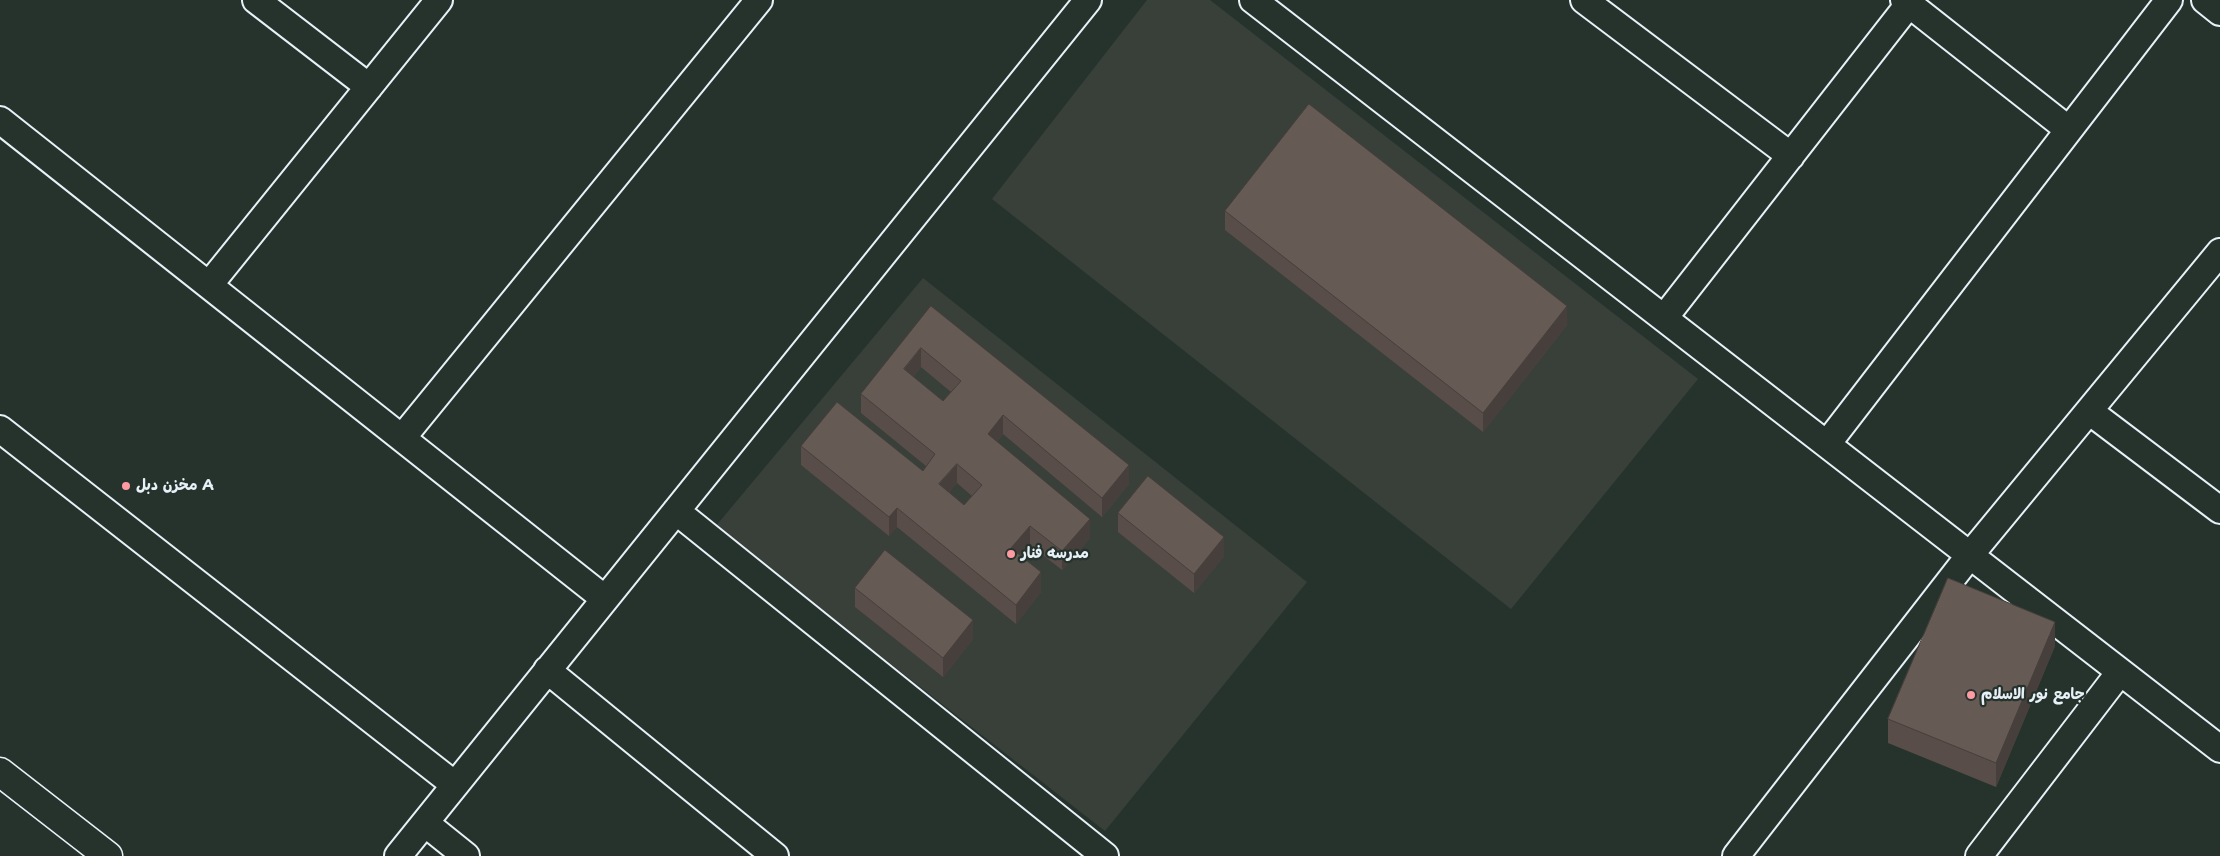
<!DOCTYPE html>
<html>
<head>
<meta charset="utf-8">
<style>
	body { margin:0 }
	canvas { display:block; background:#26332d }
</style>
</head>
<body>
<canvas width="2220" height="856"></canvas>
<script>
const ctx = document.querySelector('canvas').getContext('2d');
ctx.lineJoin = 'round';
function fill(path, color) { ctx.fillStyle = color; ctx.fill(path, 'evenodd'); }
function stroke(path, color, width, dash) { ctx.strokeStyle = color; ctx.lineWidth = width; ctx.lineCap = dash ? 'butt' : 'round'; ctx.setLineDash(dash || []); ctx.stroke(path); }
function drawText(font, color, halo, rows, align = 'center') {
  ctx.font = font + ' "Playpen Sans","Playpen Sans Arabic",sans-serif'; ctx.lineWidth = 4.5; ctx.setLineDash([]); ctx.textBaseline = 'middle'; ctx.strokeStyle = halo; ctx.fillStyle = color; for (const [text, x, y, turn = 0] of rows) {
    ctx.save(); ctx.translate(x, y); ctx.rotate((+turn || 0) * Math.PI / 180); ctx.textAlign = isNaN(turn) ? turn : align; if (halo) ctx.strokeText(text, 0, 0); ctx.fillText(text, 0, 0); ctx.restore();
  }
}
fill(new Path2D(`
	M1147,0H1210L1698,379L1511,609L992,199Z
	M923,278L1307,582L1105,831L715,527Z`), '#393f39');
const minor = new Path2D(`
	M256,0L369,87
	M1253,0L2220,749
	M1584,0L1791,156
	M1904,0L2069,130
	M2205,0L2220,12
	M0,120L605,599
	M209,285L439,0
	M1664,318L1909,4
	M2089,411L2220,510
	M0,429L455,785
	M402,438L759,0
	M1827,444L2169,0
	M676,511L1105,856
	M547,670L775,856
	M425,823L466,856
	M398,856L1088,0
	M1736,856L1970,555L2220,252
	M1979,856L2120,672`);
const tertiary = new Path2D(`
	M0,772L108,856`);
stroke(minor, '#e8f1f8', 30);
stroke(tertiary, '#e8f1f8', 31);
stroke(minor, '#26332d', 26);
stroke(tertiary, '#26332d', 28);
fill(new Path2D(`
	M1225,211L1567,325L1483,432L1225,230Z
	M931,306L1129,484L1102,517L1003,434L997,442L1090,538L1062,570L1030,545L1020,556L1041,592L1016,624L897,527L889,536L801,465V446L923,471L926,466L861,413V394ZM921,367L951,392L943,401L913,377ZM957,483L972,496L964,505L949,492Z
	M1118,513L1224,556L1194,593L1118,532Z
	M855,588L973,639L943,677L855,607Z
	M2055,646L1996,787L1888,743V719Z`), '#584d48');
fill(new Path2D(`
	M1567,306V325L1483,432V413Z
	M921,348V367L904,388V369Z
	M1003,415V434L988,454V434Z
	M957,464V483L939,504V484Z
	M1129,465V484L1102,517V498Z
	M897,508V527L889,536V517Z
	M1090,519V538L1062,570V551Z
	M1030,526V545L1011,567V548Z
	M1224,537V556L1194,593V574Z
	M1041,572V592L1016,624V605Z
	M973,620V639L943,677V658Z
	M2055,622V646L1996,787V763Z`), '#473f3b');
const building = new Path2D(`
	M1309,104L1567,306L1483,413L1225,211Z
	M931,306L1129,465L1102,498L1003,415L988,434L1090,519L1062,551L1030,526L1011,548L1041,572L1016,605L897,508L889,517L801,446L837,402L923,471L935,454L861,394ZM921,348L961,381L943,401L904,369ZM957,464L982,485L964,505L939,484Z
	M1148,476L1224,537L1194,574L1118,513Z
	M885,550L973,620L943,658L855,588Z
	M1948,578L2055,622L1996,763L1888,719Z`);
fill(building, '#665a54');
stroke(building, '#473f3b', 1);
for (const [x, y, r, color] of [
	[126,486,5,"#ff9aa2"],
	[1011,554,5,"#ff9aa2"],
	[1971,695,5,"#ff9aa2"]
]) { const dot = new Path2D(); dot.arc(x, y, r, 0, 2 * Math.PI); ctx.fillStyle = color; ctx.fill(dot); stroke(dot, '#26332d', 2); }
drawText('bold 15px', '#e8f1f8', '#26332d', [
	["مخزن دبل A",136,486],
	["مدرسه فنار",1021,554],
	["جامع نور الاسلام",1981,695]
], 'left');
</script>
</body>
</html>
